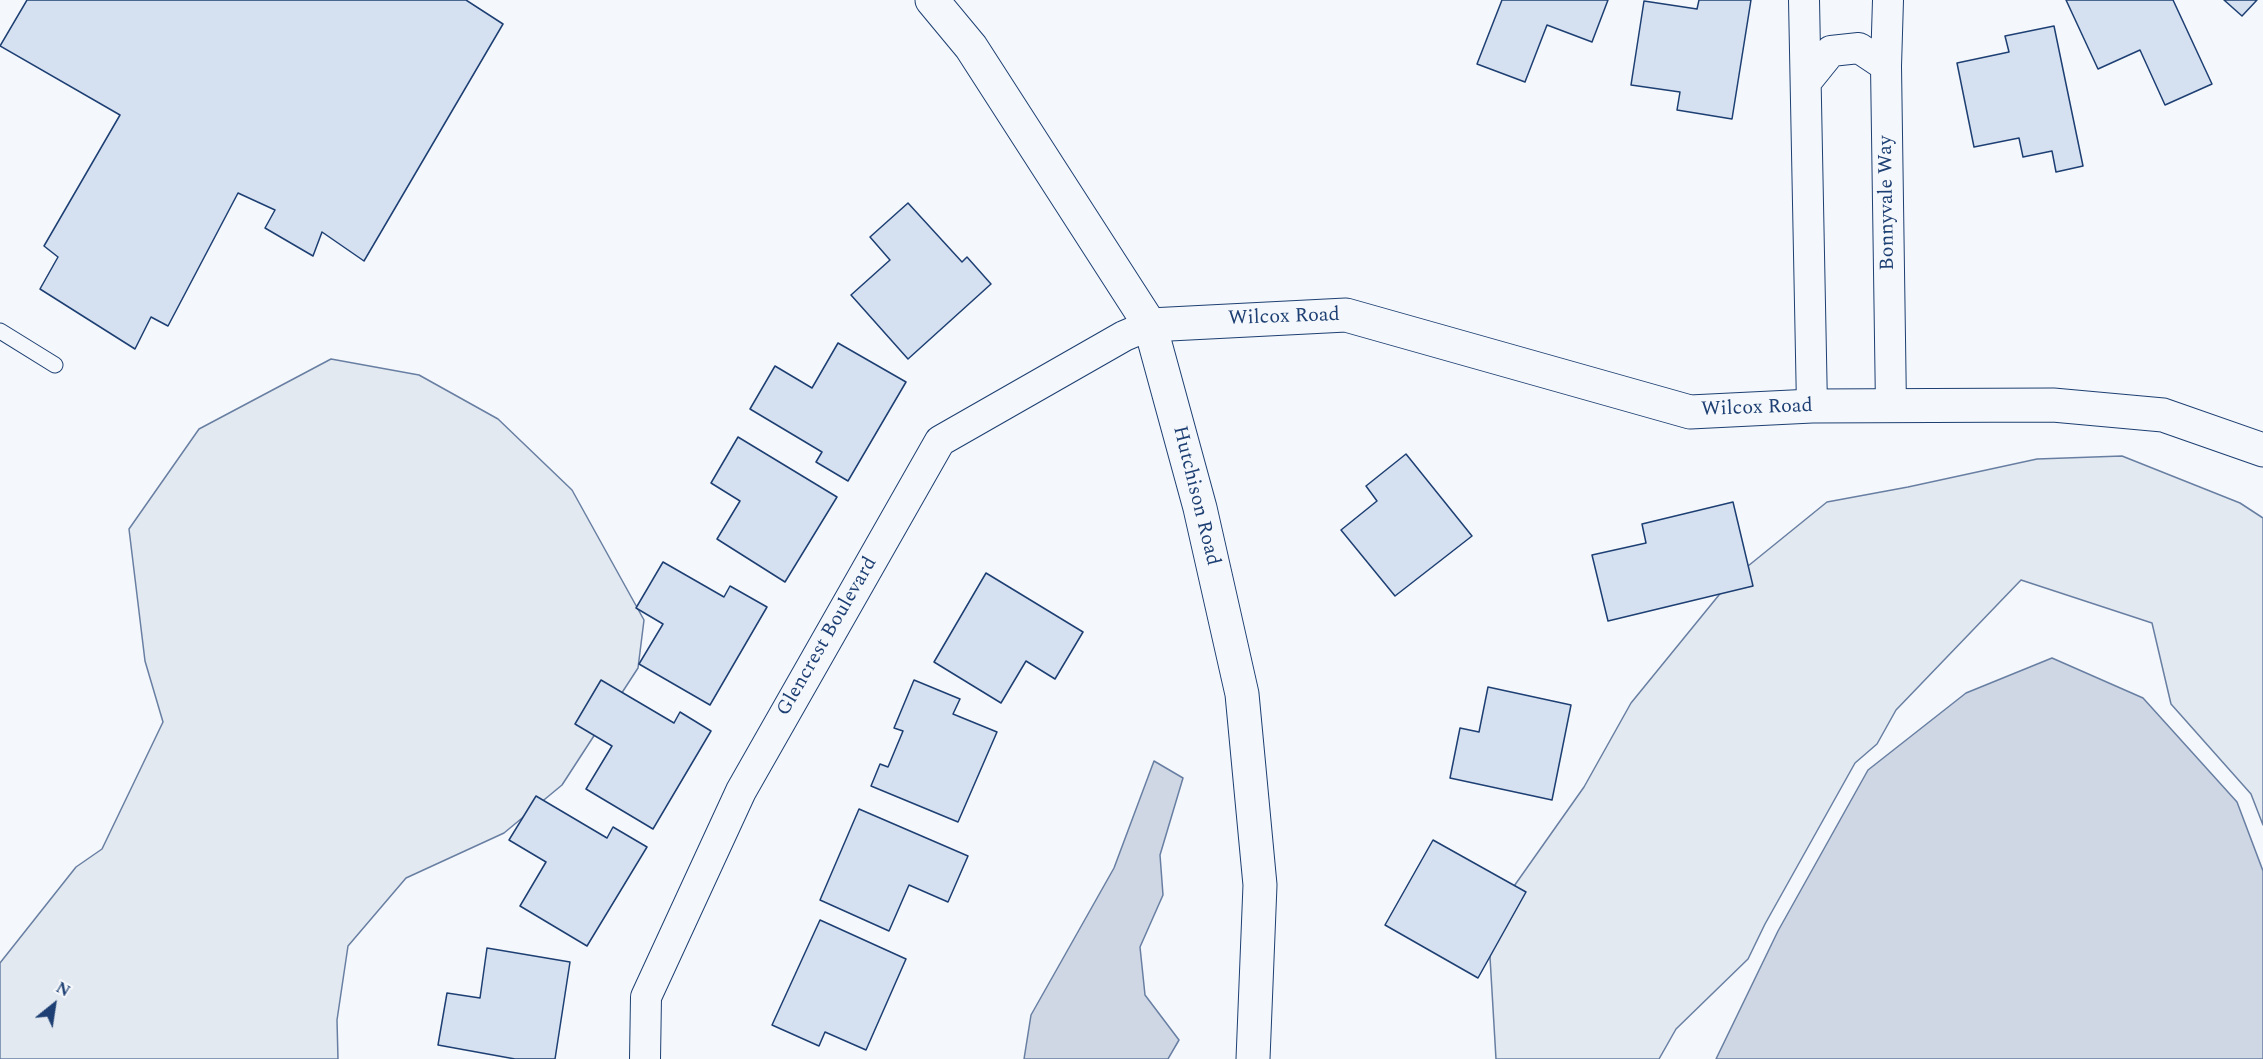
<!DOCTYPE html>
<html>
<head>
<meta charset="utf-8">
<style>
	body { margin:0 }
	#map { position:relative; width:2263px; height:1059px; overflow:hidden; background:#f4f7fb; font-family:Spectral,serif }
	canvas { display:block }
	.north { position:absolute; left:24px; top:975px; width:60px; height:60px; -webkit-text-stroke:4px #f4f7fb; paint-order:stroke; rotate:30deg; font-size:16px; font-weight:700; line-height:24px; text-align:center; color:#1d3f73 }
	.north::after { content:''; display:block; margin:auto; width:21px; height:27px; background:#1d3f73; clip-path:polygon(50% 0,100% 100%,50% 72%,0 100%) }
</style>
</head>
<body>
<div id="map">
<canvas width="2263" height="1059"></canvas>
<div class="north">N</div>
</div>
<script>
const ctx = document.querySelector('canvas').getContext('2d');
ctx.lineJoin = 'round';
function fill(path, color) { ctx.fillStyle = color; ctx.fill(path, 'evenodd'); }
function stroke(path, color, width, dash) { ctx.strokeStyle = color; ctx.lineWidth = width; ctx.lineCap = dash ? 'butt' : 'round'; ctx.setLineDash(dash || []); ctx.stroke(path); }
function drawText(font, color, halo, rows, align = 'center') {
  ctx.font = font + ' Spectral,serif'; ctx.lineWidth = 4.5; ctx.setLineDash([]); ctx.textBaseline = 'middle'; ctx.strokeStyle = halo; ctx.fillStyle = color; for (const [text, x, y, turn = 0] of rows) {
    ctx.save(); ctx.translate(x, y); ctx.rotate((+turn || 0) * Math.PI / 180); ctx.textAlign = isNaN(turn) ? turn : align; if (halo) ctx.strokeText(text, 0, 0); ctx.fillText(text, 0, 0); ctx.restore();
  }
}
const green = new Path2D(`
	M331,359L419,375L498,419L572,490L644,620L638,668L562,785L504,833L406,878L348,946L337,1020L338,1059H0V963L76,867L102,849L163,722L145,661L129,529L199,429Z
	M2122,456L2240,503L2263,518V825L2251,794L2171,704L2152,623L2021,580L1896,710L1877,744L1855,763L1765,924L1748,959L1676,1029L1659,1059H1496L1488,923L1584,787L1631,703L1732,579L1827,502L1908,487L2037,459Z`);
fill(green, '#e3e9f0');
stroke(green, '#687fa3', 1.5);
const water = new Path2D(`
	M2052,658L2143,698L2237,802L2263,871V1059H1716L1778,931L1868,770L1966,693Z
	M1154,761L1183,778L1160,855L1163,895L1140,947L1145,995L1179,1040L1168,1059H1024L1031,1015L1114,868Z`);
fill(water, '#cfd7e4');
stroke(water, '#687fa3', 1.5);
const building = new Path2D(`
	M27,0H466L503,24L364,261L322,232L313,256L265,228L275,210L238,193L168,326L151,317L135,349L40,289L58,257L44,246L120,115L0,46Z
	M1502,0H1608L1592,42L1547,25L1525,82L1477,64Z
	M1699,0H1751L1732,119L1677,110L1680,92L1631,85L1644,1L1697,9Z
	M2066,0H2173L2212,84L2165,105L2140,50L2098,69Z
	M2224,0H2257L2242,16Z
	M2054,26L2083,166L2056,172L2052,151L2023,157L2019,138L1974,147L1957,63L2009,52L2005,36Z
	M908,203L962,262L967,257L991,284L908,359L851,295L890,260L870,237Z
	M838,343L906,382L848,481L816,462L822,452L750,409L775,366L812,388Z
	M738,437L837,497L785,582L717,539L740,501L711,483Z
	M1406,454L1472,536L1395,596L1341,530L1377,501L1366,486Z
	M1733,502L1753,586L1608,621L1592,555L1646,543L1642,524Z
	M663,562L724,597L730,586L767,607L710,705L639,664L663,624L636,608Z
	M986,573L1083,632L1055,679L1026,661L1001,703L934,662Z
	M601,680L674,723L680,712L711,731L653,829L586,789L612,746L575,724Z
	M914,680L960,699L953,714L997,732L958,822L871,786L880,764L888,767L903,731L894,728Z
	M1488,687L1571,705L1552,800L1450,778L1460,728L1479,732Z
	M536,796L607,838L613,827L647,847L587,946L520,906L546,862L509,840Z
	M859,809L968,856L948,902L909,885L889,931L820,900Z
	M1433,840L1526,892L1478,978L1385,925Z
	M820,920L906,959L866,1050L825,1032L819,1046L772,1025Z
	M487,948L570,962L555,1059H515L438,1045L447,993L480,998Z`);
fill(building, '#d5e0f0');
stroke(building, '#1d3f73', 1.5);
const service = new Path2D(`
	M0,331L55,365`);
const minor = new Path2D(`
	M1804,0L1812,406
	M1888,0L1886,66L1891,407
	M1806,82L1831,51L1859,48L1886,66
	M645,1059L646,997L741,791L940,441L1124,336L1150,325`);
const tertiary = new Path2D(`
	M932,0L971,47L1150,325L1200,508L1242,694L1260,885L1253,1059
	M1150,325L1346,315L1690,412L1812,406L2053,405L2163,415L2263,450`);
stroke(service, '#1d3f73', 17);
stroke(minor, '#1d3f73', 32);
stroke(tertiary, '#1d3f73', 35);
stroke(service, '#f4f7fb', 15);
stroke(minor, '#f4f7fb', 30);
stroke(tertiary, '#f4f7fb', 33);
drawText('20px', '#1d3f73', '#f4f7fb', [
	["Bonnyvale Way",1888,203,-91],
	["Wilcox Road",1284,318,-2],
	["Wilcox Road",1757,409,-2],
	["Hutchison Road",1195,496,76],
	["Glencrest Boulevard",828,637,-60]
]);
</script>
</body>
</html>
